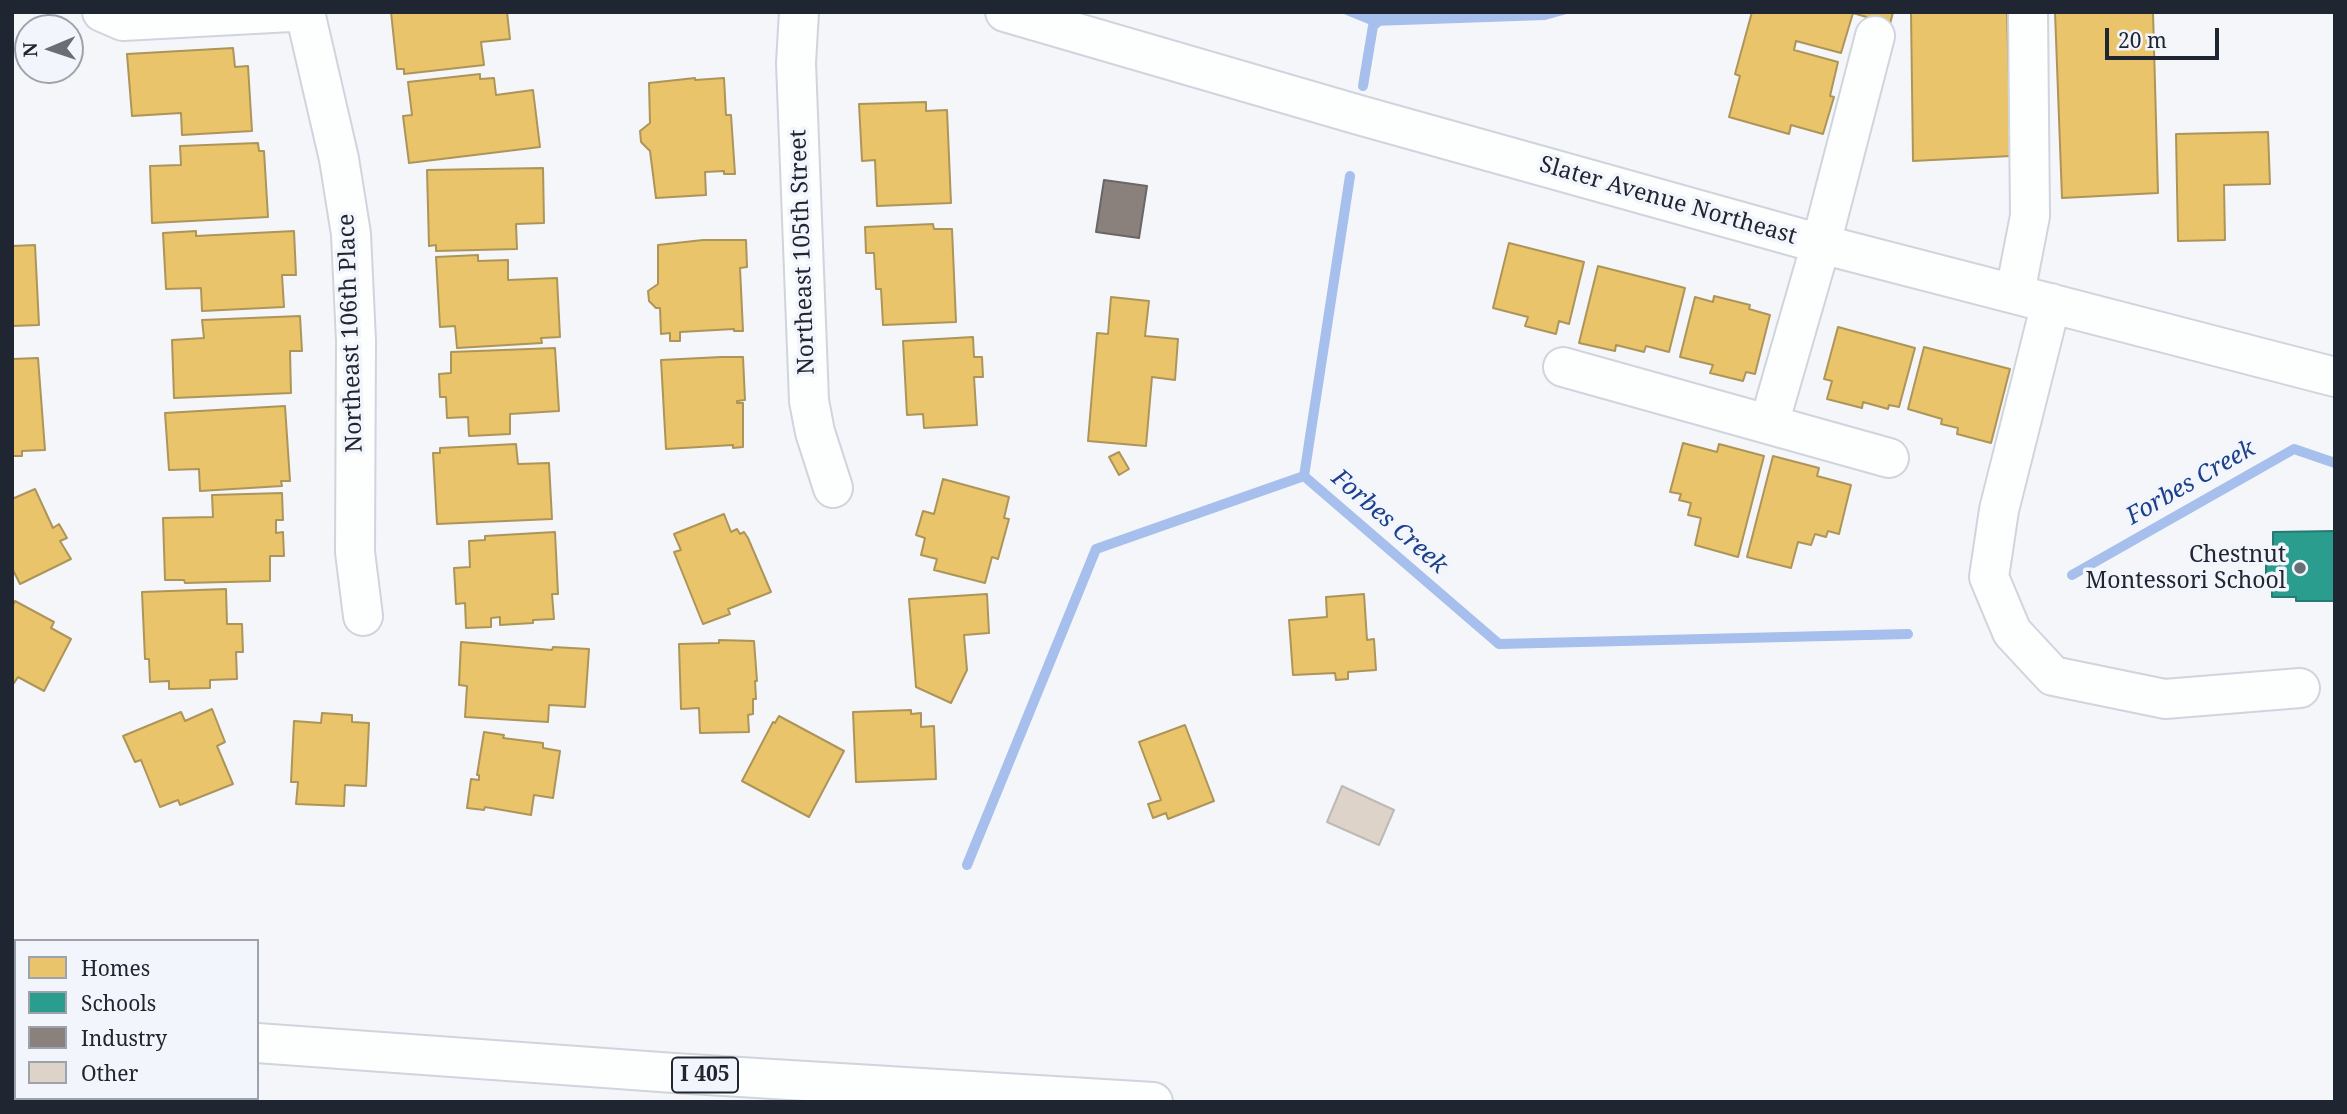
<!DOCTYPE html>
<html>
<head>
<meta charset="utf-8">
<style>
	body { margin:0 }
	#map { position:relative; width:2347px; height:1114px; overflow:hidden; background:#f4f6f9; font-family:"Noto Serif",serif }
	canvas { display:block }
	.frame { position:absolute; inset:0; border:14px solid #202631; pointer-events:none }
	.legend { position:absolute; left:14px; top:939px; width:245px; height:161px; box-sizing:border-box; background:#f2f5fb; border:2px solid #9ea2aa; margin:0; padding:9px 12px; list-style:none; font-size:21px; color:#202631 }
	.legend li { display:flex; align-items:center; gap:14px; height:35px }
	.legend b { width:35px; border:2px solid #9ea2aa }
	.north { position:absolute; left:14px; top:14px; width:70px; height:70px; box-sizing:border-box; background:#f2f5fb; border:2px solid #9ea2aa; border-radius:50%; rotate:268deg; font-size:19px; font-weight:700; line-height:28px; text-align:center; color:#202631 }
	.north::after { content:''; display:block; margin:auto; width:24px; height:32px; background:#6a6f77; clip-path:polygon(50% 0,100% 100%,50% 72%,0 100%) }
	.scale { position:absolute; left:2105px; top:28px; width:114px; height:32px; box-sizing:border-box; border:4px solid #202631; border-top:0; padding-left:9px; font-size:21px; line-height:24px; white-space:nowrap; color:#202631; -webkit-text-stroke:5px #f2f5fb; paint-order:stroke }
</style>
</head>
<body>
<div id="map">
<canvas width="2347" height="1114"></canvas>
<div class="frame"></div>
<ul class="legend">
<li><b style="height:19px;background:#e9c46a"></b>Homes</li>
<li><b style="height:19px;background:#2a9d8f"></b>Schools</li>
<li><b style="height:19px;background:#8a817c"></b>Industry</li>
<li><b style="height:19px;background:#ddd3c9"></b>Other</li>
</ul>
<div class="north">N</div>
<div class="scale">20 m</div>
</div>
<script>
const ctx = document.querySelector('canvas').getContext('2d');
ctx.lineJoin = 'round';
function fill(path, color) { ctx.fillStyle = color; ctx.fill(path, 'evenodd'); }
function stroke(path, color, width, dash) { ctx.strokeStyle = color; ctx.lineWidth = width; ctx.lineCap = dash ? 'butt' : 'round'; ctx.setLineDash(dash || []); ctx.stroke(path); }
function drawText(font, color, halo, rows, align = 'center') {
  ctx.font = font + ' "Noto Serif",serif'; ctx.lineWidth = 7; ctx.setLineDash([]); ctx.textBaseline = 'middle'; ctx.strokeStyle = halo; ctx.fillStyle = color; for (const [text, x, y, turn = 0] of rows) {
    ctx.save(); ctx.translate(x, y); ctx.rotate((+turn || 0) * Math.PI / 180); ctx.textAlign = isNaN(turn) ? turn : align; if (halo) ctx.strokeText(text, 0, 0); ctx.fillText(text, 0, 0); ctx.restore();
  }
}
fill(new Path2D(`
	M1339,12H1574L1545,20L1373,26Z`), '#a6bfec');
const homes = new Path2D(`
	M391,12H507L510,39L481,42L484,65L404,74V69H397Z
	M1752,12H1893L1890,24L1853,13L1841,53L1796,41L1794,50L1838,62L1830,96L1834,97L1823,134L1791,125L1789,134L1729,117L1740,76L1735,74Z
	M1911,12H2007L2011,156L1913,161Z
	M2055,12H2153L2158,193L2062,198Z
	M233,48L235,67L248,66L252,131L182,135L181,113L132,116L127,54Z
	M480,74V79L494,78L496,95L533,90L540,147L409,163L403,116L412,115L408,82Z
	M695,78V80L724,78L726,115H731L735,174H724V171L705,172L706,195L656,198L650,151L641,142L640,131L650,123L649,83Z
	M926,102V111L947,110L951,203L877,206L875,160L862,161L859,104Z
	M2268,132L2270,184L2224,185L2225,240L2178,241L2176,134Z
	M258,143L259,151H264L268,217L152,223L150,166L181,165L180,146Z
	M543,168L544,223L516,224L517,249L436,251V245L429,246L427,170Z
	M933,224L934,229H952L956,322L883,325L881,289H876L874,253H866L865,227Z
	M196,231V236L294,231L296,275H282L284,307L202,311L201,288L166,289L163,233Z
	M703,240H746L747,267L740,268L743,331H734V329L680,332V341H670V333L661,334L660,308H656L649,301L648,291L658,284V245Z
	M1509,243L1584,262L1569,324L1559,321L1556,334L1525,326L1528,317L1493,308Z
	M35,245L39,325L12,326V246Z
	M478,255V261L508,260V280L557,278L560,337L541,338L542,343L457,348L455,326L440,327L436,257Z
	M1598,266L1685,288L1669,352L1646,346L1644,352L1616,345L1615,351L1579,343Z
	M1714,296L1750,305L1749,309L1770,315L1755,374L1746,372L1743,381L1710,373L1713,365L1680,357L1695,297L1713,302Z
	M1111,297L1149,301L1145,336L1178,339L1175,380L1152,377L1146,446L1088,441L1097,333L1108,334Z
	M300,316L302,351H290L291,393L174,398L172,340L204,338L202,320Z
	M1838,327L1915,348L1899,407L1889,405L1888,409L1863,402L1862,408L1827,399L1832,381L1824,379Z
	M973,337L974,357H982L983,377H974L977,425L924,428L923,414L907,415L903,341Z
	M1924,347L2010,369L1991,443L1957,434L1958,428L1941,424L1942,419L1908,409Z
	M555,348L559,411L510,414V434L469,436L468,417L447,418L446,397H440L439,374L451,373V352Z
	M721,357H743L745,400L737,401V403H743V447L733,448V445L666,449L661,360Z
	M38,358L45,450L22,451V456H12V359Z
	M285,406L290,481H281L282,486L200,491L199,469L169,470L165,413Z
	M1683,443L1717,452L1719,444L1764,456L1738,557L1695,545L1701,518L1688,515L1691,503L1679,500L1681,494L1670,492Z
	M516,444L518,464L549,463L552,519L437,524L433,453H440V448Z
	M1119,452L1129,469L1119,475L1109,457Z
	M1773,456L1819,468L1817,476L1851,485L1839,534L1828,531L1826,537L1815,534L1811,545L1798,542L1791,568L1747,557Z
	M943,479L1009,497L1004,518L1009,519L998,559L992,557L985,583L934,570L937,559L921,555L925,538L916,535L923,511L934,514Z
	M35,489L53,528L59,524L67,538L60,541L71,559L20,584L12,568V499Z
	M282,493L283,520H276V533L283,532L284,556H270V581L185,583L184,580H165L163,518L213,517L212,495Z
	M724,514L731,532L737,529L740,534L744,532L748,538L771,592L728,609L730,614L703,624L674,552L681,550L674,534Z
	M555,532L558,594H552L554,619L533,620V623L500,625V617L491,618V627L466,628L465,603L456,604L454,568L470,567L469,541L485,540V536Z
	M226,589L227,624H242L243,652H236L237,679L210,680V688L169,689V681L150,682L149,659H145L142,592Z
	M987,594L989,633L964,635L967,670L951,703L916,687L909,599Z
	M1364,594L1367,640L1374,639L1376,670L1348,672V679L1336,680L1335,673L1293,675L1289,620L1327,617L1326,597Z
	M15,601L54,622L51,628L71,639L44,691L18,677L12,686V607Z
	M719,640L754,641L757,681H755L756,699H753V714L748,715L749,732L700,733L699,708L681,709L679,644L719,643Z
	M461,642L552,650L553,647L589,649L585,707L549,705L548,722L465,717L467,686L459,685Z
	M212,709L225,742L217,746L233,784L180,805L178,800L160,807L141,760L135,762L123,736L181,712L185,721Z
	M911,710V714L921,713V727L934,726L936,779L856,782L853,712Z
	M322,713L352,715V722L369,723L366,786L345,785L344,806L296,804L298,782H291L294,721L321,723Z
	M779,716L844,751L809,817L742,781L773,722L775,723Z
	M1185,725L1214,801L1168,819L1166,813L1153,818L1148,804L1161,800L1139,742Z
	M484,732L504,735L503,738L543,743V748L560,751L553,798L534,795L531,815L485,807L484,810L467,808L471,779L479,780V775H477Z`);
fill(homes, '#e9c46a');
stroke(homes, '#ad9559', 2);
const schools = new Path2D(`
	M2335,531V601H2296V597H2272V586H2266V550H2273V532Z`);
fill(schools, '#2a9d8f');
stroke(schools, '#277973', 2);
const industry = new Path2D(`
	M1104,180L1147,186L1139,238L1096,232Z`);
fill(industry, '#8a817c');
stroke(industry, '#6a6666', 2);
stroke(new Path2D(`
	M1363,86L1373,26L1389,12
	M1304,476L1350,176
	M2072,575L2294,449L2335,463
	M967,865L1096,549L1304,476L1499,644L1908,634`), '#a6bfec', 10);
const building = new Path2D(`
	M1342,786L1394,810L1379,845L1327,822Z`);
fill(building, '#ddd3c9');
stroke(building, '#bcb9b6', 2);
const minor = new Path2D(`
	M102,12L123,21L291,12
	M305,12L339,159L351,234L356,341L355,552L363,616
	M799,12L796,63L809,401L815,432L833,488
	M1005,12L1359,115L1821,244L2335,377
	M2015,293L2030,216L2028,12
	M2051,303L1999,510L1989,577L2012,632L2053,676L2165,699L2300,688
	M1563,367L1889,458
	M1769,424L1821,244L1875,36`);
const highway = new Path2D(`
	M12,1025H16
	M257,1043L674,1073L1153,1102`);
stroke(minor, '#d0d4dc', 42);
stroke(highway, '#d0d4dc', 42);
stroke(minor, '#fdfefe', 38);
stroke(highway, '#fdfefe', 38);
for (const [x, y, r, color] of [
	[2300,568,7,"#6a6f77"]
]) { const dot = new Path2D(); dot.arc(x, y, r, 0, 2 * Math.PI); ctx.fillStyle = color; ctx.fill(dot); stroke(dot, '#f2f5fb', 2.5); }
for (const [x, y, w] of [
	[705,1075,66]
]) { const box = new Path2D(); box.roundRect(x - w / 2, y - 17.5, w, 35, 5); ctx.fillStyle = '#f2f5fb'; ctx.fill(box); stroke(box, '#202631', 2); }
drawText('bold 21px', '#202631', null, [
	["I 405",705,1075]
]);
drawText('23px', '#202631', '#f2f5fb', [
	["Slater Avenue Northeast",1668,201,16],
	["Northeast 105th Street",803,252,-92],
	["Northeast 106th Place",351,333,-92]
]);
drawText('23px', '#202631', '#f2f5fb', [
	["Chestnut",2286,555],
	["Montessori School",2286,581]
], 'right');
drawText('italic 24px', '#1c408b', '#f2f5fb', [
	["Forbes Creek",2191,483,-30],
	["Forbes Creek",1389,522,41]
]);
</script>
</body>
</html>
